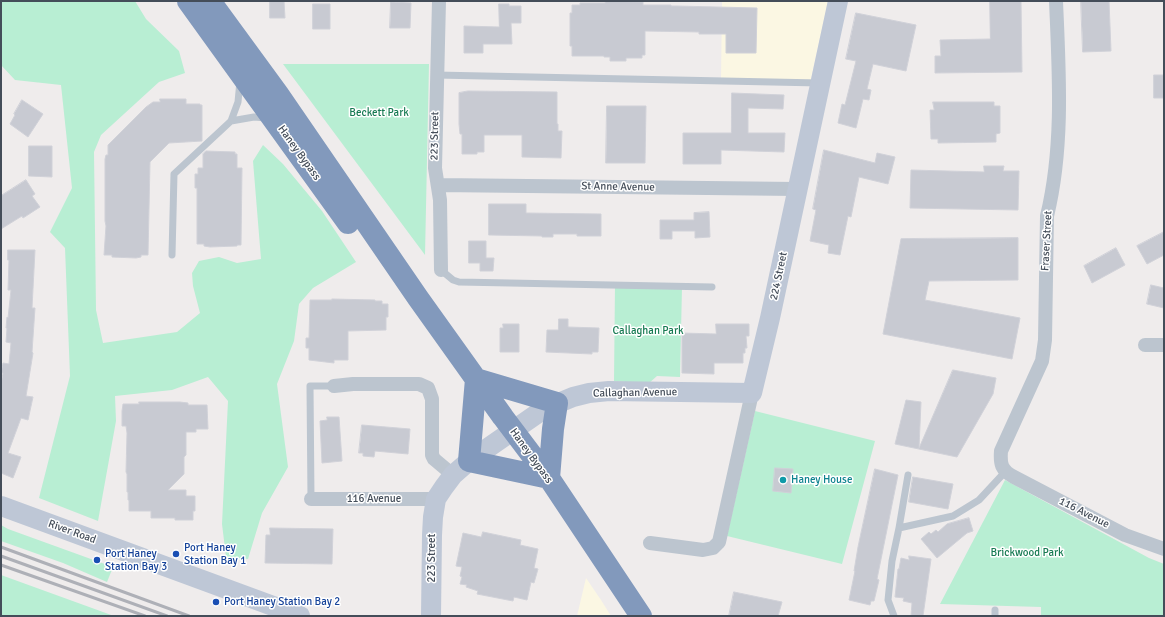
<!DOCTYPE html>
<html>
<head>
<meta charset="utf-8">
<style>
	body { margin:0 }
	#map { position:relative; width:1165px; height:617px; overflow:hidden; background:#efecec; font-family:Signika,sans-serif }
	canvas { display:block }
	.frame { position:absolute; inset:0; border:2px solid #444d59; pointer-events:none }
</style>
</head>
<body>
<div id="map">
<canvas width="1165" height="617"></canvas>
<div class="frame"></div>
</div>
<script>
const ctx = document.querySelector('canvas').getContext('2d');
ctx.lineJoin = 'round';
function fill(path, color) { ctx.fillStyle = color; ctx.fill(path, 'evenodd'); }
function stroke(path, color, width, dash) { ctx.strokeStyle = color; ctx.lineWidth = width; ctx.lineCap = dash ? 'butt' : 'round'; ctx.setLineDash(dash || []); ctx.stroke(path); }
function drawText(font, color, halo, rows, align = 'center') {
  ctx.font = font + ' Signika,sans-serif'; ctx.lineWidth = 3; ctx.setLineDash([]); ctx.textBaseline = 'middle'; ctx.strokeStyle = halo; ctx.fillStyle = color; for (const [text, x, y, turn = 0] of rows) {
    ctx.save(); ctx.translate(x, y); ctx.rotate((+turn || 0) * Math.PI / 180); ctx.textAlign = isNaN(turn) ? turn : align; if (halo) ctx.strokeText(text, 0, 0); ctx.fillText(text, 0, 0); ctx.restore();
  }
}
fill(new Path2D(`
	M722,1H828L810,83L721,80Z
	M586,578L601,600L611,616H577Z`), '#fbf7e3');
fill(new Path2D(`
	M1,1H135L146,19L179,51L185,73L159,82L101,135L94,152L96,310L103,343L177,332L200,313L193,286L192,273L199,261L219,257L237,263L261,259L253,161L263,145L283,164L322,211L356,262L313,288L299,304L294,341L277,384L288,467L262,513L248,559L226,557L222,524L228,401L208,377L172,390L115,396L116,421L98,521L39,498L70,376L65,248L50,232L72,188L61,85L15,80L1,65Z
	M283,64H429L425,255Z
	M615,285L682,287L680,377L657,376L648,384L614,381Z
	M755,411L875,441L842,564L727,536Z
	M1005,480L1149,558L1164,564V616H1041V607L940,604Z
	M1,525L8,529L113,567L107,582L63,563L1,541Z
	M1,575L114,616H1Z`), '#b8eed3');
const building = new Path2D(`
	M270,1H284L285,18H270Z
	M605,1L643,2V5H671V6H677L757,8L756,53H726V34H699V32L645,31V55H642V58H626V61H610V57H604V56H572V46H570V13H572V5H580V3H605Z
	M990,1H1021L1022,72L935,73V56H941L940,40L990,39Z
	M1081,1H1109L1111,51L1083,52Z
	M391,2L411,3L410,28H390Z
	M313,4H330V29H313Z
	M499,4H509V6H521V23H511L512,44H483V53H464V26L499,27Z
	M856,13L916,25L906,71L873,64L867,89L871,90L869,100L863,99L856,128L838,123L842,104L845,105L856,61L846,59Z
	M1154,75H1164V98H1154Z
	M468,91L557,92V124H558V131H562L561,158L522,157V135H484V152H477V154H462V134H460L459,124V93Z
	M732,93L784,95L783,109L748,108V133H785L784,152L721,150V164H683V133H731Z
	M160,99H186V104H200V105H202V141L169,143L150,162L148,255H141V257L136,258L112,257V255H104L106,226L105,221V159L106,155H108V145L146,107L153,102H160Z
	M22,100L43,114L28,137L10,124L15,115L14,114Z
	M933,102H994V106H1000V133L996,134V142L938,143V139H931L930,110H934Z
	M607,106H646L645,163H606Z
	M29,146H52V177L29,176Z
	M824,150L875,163L877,153L895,157L888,184L859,177L851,217L848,216L840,255L828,253L829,245L810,241L816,210L813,209Z
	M206,151L235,152V154H237V168H242L241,245H237V246L210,247L204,246V244H197V188H195V174H198V168H203V154Z
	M984,166H1004L1003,171H1019L1018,210L910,208L911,170L984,172Z
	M26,180L35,194L32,196L40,207L23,218L22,216L1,229V196Z
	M489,204H526V213L601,214V236H577V234H553V237H542V236L489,235Z
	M709,212L710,237L695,238V231H672V239H660V220H694V213Z
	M1164,232V255L1147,264L1137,246Z
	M1018,238V280L929,281L925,300L1020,318L1012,359L883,334L901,239Z
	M469,241H486V258H494L493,271H480V263H469Z
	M1116,248L1125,265L1092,283L1084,266Z
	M8,250H35L32,308H35L32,352L33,353L26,396L33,397L28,420L21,418L8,453L21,457L13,478L1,473V384L3,373H1L3,363L9,364L11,343L6,342L7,328H6L7,317L8,318L11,290H8L9,260H8Z
	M1151,285L1164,288V308L1147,304Z
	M332,299L375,300V301H382V304H388V317H386V330L348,331V360H334V363L309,360V348H306V338H309L310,300H332Z
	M559,319H568V327L599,328L598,352H592V354L546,352L547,330H558Z
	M503,324H519V352H500V328H503Z
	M716,324H749V336H746L747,348H745V353H743V363H714V374L682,373V333L716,334Z
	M953,370L996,378L993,394L957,457L895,444L906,400L921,402L919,448Z
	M139,402H180L188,403V405H207L208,429H196V432H186V455L184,457V474L168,490H186V496H195V511H193V520H175V518H151V511H129V500H128V492H127V474L126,472L127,433L126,426H122V411L123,404H139Z
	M327,417H339L342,461L322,463L320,421L327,420Z
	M362,425L410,429L408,454L375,451L374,457L363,456V453H359Z
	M775,468L793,469L791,493L773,491Z
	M875,469L898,475L877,579L879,580L874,601H871L870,605L849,600L855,571H854L858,547Z
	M913,477L953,484L948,509L909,502Z
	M969,518L973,531L967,533L937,558L921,539L929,532L931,534L936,530L938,532L947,524Z
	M270,528L333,529L332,564L265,563L266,535H270Z
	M483,532L521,540L520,545L538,549L534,568L538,569L534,583L531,582L527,600L514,597L513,601L477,594L478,591L466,587L467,585L460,584L462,577L460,576L462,567L456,566L463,533L481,537Z
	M909,556L931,559L923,616H911L912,603L903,601L904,598L895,597L898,569H899L901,558L909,560Z
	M734,592L782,602L778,616H729Z`);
fill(building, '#c8cad2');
stroke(building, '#d0d1d8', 1);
stroke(new Path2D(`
	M436,75L820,83
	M231,121L254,117L266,118
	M172,255L174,174L231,121L238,102L240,81
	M441,270L453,280L459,282L712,287
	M311,499L310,386H334
	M899,528L908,475
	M894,616L888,600L892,561L899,528L953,516L979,500L1005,472
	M995,616V610`), '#bcc5cf', 7);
stroke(new Path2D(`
	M439,1L435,168L440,200L441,270
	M1056,1C1059,72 1064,146 1047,216L1045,340L1042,361L1001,451C1000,464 1001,470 1014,477L1125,535L1164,549
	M438,185L797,189
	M1145,345H1164
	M334,386L353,384H419L428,388L432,399V455L434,459L453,475
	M311,499H436
	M650,543L703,550L713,548L719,542L752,393`), '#bcc5cf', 14);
stroke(new Path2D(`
	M1,506L300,616
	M431,616L432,535L433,517L436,499L444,487L453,475L469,461L544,409L573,397L589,393L609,391L752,393L770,318L838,1`), '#bec7d6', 20);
stroke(new Path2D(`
	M188,1L348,223
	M210,1L278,94L418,298L503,417L549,478L641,616
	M476,379L469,461L549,478
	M476,379L557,403L553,429L549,478`), '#8299bc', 22);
stroke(new Path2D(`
	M1,547L189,616
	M1,556L167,616
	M1,565L145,616`), '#aeb0b7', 3);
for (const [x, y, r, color] of [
	[783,480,4,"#0f9aa8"],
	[176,554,4,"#1a4fb4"],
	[97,560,4,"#1a4fb4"],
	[216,602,4,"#1a4fb4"]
]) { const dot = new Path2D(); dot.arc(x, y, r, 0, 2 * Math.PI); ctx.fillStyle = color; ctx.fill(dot); stroke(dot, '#fff', 1.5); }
drawText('11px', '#167a52', '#fff', [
	["Beckett Park",379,113],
	["Callaghan Park",648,331],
	["Brickwood Park",1027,553]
]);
drawText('11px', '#444d59', '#fff', [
	["223 Street",435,136,-89],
	["Haney Bypass",299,153,54],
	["St Anne Avenue",618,187,1],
	["Fraser Street",1047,241,-87],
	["224 Street",779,276,-78],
	["Callaghan Avenue",635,393,-1],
	["Haney Bypass",531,456,54],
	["116 Avenue",374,499],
	["116 Avenue",1084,513,27],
	["River Road",72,532,20],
	["223 Street",432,558,-90]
]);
drawText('11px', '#0d838f', '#fff', [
	["Haney House",791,480]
], 'left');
drawText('11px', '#164399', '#fff', [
	["Port Haney",184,548],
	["Station Bay 1",184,561],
	["Port Haney",105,554],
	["Station Bay 3",105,567],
	["Port Haney Station Bay 2",224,602]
], 'left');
</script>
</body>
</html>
